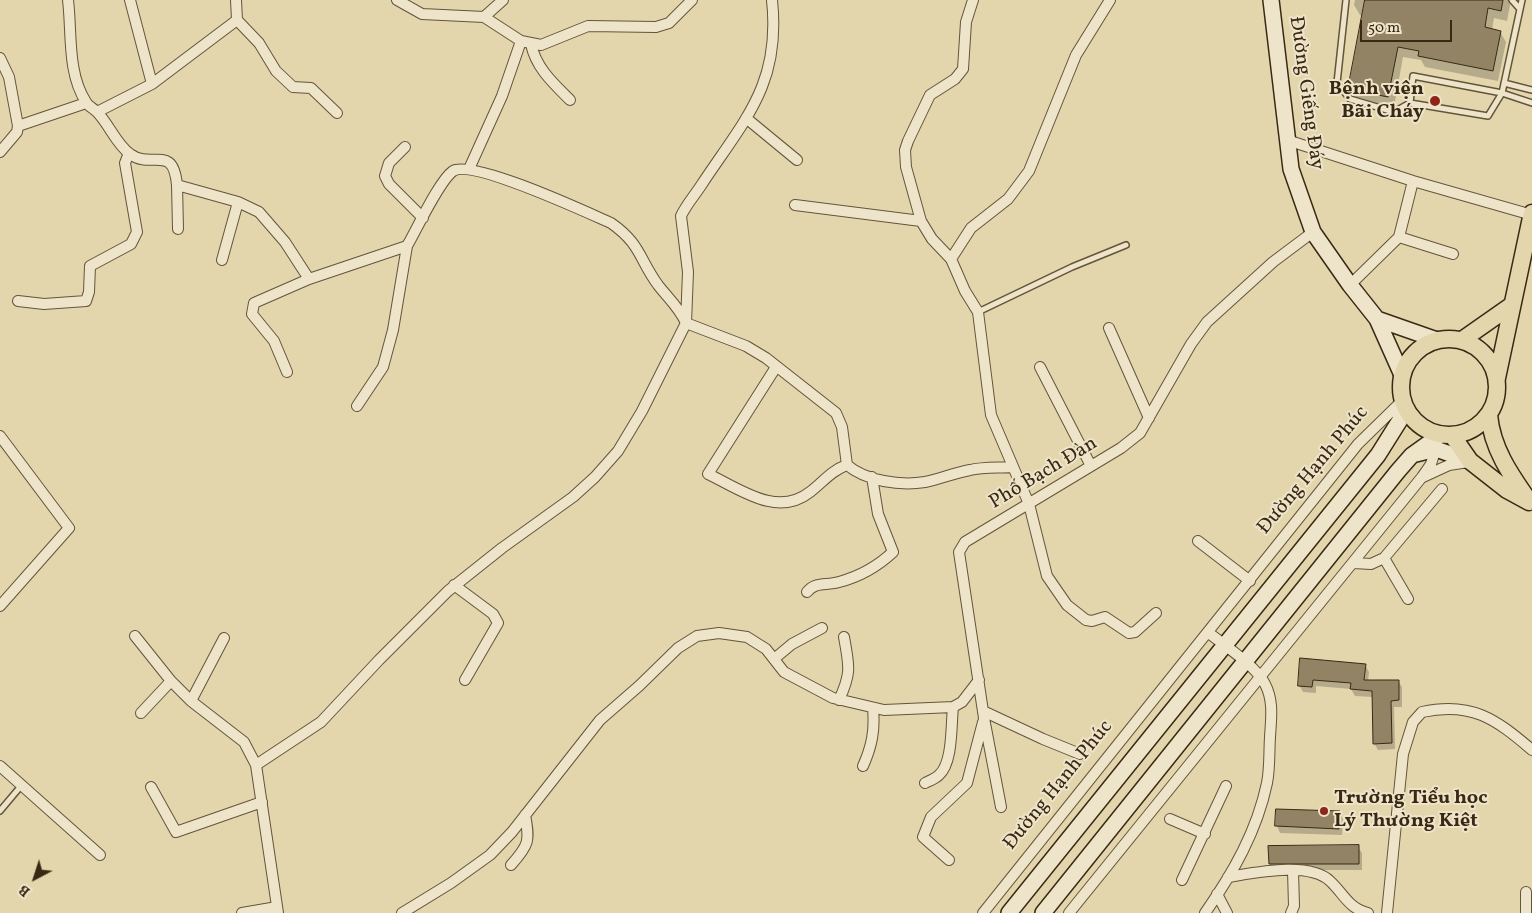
<!DOCTYPE html>
<html>
<head>
<meta charset="utf-8">
<style>
	body { margin:0 }
	#map { position:relative; width:1532px; height:913px; overflow:hidden; background:#e3d6ad; font-family:Vollkorn,serif }
	canvas { display:block }
	.north { position:absolute; left:10px; top:853px; width:50px; height:50px; -webkit-text-stroke:4px #ede4ca; paint-order:stroke; rotate:220deg; font-size:14px; font-weight:700; line-height:20px; text-align:center; color:#392914 }
	.north::after { content:''; display:block; margin:auto; width:18px; height:22px; background:#392914; clip-path:polygon(50% 0,100% 100%,50% 72%,0 100%) }
	.scale { position:absolute; left:1360px; top:20px; width:92px; height:22px; box-sizing:border-box; border:2px solid #392914; border-top:0; padding-left:6px; font-size:15px; line-height:18px; white-space:nowrap; color:#392914; -webkit-text-stroke:4px #ede4ca; paint-order:stroke }
</style>
</head>
<body>
<div id="map">
<canvas width="1532" height="913"></canvas>
<div class="north">B</div>
<div class="scale">50 m</div>
</div>
<script>
const ctx = document.querySelector('canvas').getContext('2d');
ctx.lineJoin = 'round';
function fill(path, color) { ctx.fillStyle = color; ctx.fill(path, 'evenodd'); }
function stroke(path, color, width, dash) { ctx.strokeStyle = color; ctx.lineWidth = width; ctx.lineCap = dash ? 'butt' : 'round'; ctx.setLineDash(dash || []); ctx.stroke(path); }
function drawText(font, color, halo, rows, align = 'center') {
  ctx.font = font + ' Vollkorn,serif'; ctx.lineWidth = 4; ctx.setLineDash([]); ctx.textBaseline = 'middle'; ctx.strokeStyle = halo; ctx.fillStyle = color; for (const [text, x, y, turn = 0] of rows) {
    ctx.save(); ctx.translate(x, y); ctx.rotate((+turn || 0) * Math.PI / 180); ctx.textAlign = isNaN(turn) ? turn : align; if (halo) ctx.strokeText(text, 0, 0); ctx.fillText(text, 0, 0); ctx.restore();
  }
}
fill(new Path2D(`
	M1355,0H1511L1507,21L1494,18L1492,30L1500,32L1506,42L1498,81L1425,67L1421,60L1403,57L1394,107L1356,99L1350,89L1364,16L1360,15L1354,5Z
	M1301,660L1365,665L1369,672L1368,682L1398,681L1402,687V707H1394L1395,749L1378,750L1374,743L1373,697L1355,696L1351,689L1316,686V693L1303,692L1299,685Z
	M1339,812L1343,819L1342,835L1280,833L1277,826Z
	M1358,847L1362,853V870H1274L1270,864Z`), '#0003');
const building = new Path2D(`
	M1365,0H1503L1501,11L1488,8L1485,27L1501,31L1493,71L1418,56L1419,51L1398,47L1388,97L1348,89Z
	M1300,658L1366,664L1364,680H1399V700L1391,701L1392,743L1373,744L1372,691L1350,689L1351,683L1313,680L1312,687L1298,686Z
	M1276,809L1340,811L1339,829L1275,826Z
	M1359,845V864H1269L1268,846Z`);
fill(building, '#918364');
stroke(building, '#392914', 1);
const lane = new Path2D(`
	M1346,0L1337,83L1350,99L1394,112L1410,103
	M1512,0L1520,9
	M1522,0L1502,93L1488,116L1410,103L1413,76L1502,93L1532,103
	M1504,83L1532,90
	M978,312L1072,267L1126,245
	M0,811L21,786`);
const street = new Path2D(`
	M68,0C72,32 67,73 86,102C88,106 93,108 97,112C109,124 116,144 130,154C152,170 173,143 177,185L238,202L259,212L285,242L309,279L407,246C417,229 439,181 453,171C472,159 586,212 611,223C641,244 639,259 658,285C668,298 679,307 686,323L746,346L766,358L836,413L842,427L847,465C866,481 900,486 925,482C940,479 954,473 970,470C983,467 998,468 1012,467
	M130,0L152,84
	M236,0L237,20
	M397,0L422,14L484,17L503,0
	M973,0L966,22L963,69L955,79L930,95L908,141L905,150L906,167L921,221L932,239L951,259L965,291L978,312L991,415L1029,504L1047,576L1067,605L1086,620L1092,621L1105,617L1129,633L1135,632L1156,613
	M484,17L521,41L541,45L588,26L656,27L669,23L692,0
	M531,44C536,68 553,83 570,100
	M0,58L9,77L18,126
	M97,112L152,84L237,20L259,43L276,71L293,87L311,88L337,113
	M746,118L797,160
	M1287,140L1413,181L1532,215
	M405,147L389,163L385,176L389,184L423,218
	M0,152L17,132L18,126L86,103
	M469,169L502,96L521,41
	M177,185L178,229
	M795,205L921,221
	M1399,237L1453,254
	M951,259L971,228L1008,199L1029,171L1076,55L1110,0
	M222,260L238,202
	M1350,285L1399,237L1413,181
	M18,301L44,304L86,301L89,292L90,266L131,244L137,232L125,163L129,153
	M1109,328L1149,418
	M776,367L708,474C740,489 777,518 810,492C823,482 832,470 847,465
	M1040,367L1091,466
	M287,372L274,341L252,314L254,303L309,279
	M357,406L383,367L393,330L407,246
	M0,436L69,528L0,606
	M1423,477L1449,465L1468,462
	M1198,541L1250,581
	M1384,558L1408,599
	M1354,563L1371,564L1384,558L1442,489
	M454,585L493,614L498,623L465,680
	M807,592C816,581 826,586 839,582C858,577 878,566 893,552L878,514L872,477
	M135,636L171,681L191,701L244,742L256,765L278,913
	M774,659L792,644L822,628
	M839,700C852,672 849,666 844,637
	M191,701L224,638
	M983,711L1043,739L1080,754
	M141,713L171,681
	M256,765L321,722L379,660L448,591L502,548L573,497L595,477L618,451L642,411L686,323L688,272L681,216C686,205 695,195 702,184C745,119 781,84 772,0
	M0,766L100,855
	M863,766C872,746 875,730 873,708
	M925,783C929,781 935,779 939,775C953,763 951,725 953,707
	M151,787L176,832L262,802
	M1001,807L984,718L959,552L965,542L1121,448L1140,433L1191,344L1207,322L1273,262L1313,232
	M1170,819L1205,834
	M949,860L923,837L931,817L967,783L983,722
	M511,865C529,845 530,841 525,815
	M1228,877C1254,873 1309,861 1330,881C1344,894 1348,908 1368,913
	M1182,880L1226,786
	M1526,892V913
	M1217,894L1227,913
	M242,913L277,907
	M402,913L451,883L490,855L512,832L600,720L639,686L678,648L697,636L719,633L747,637L766,649L784,672L833,698L884,710L953,707L962,702L979,680
	M983,913L1358,444L1403,400
	M1069,913L1422,477L1431,464L1437,445
	M1205,913C1233,873 1257,831 1267,783C1270,768 1269,752 1270,737C1271,719 1274,701 1265,684C1256,666 1225,646 1209,633
	M1291,913L1294,906L1293,871
	M1387,913L1403,754L1413,722L1422,712C1471,701 1496,719 1532,750`);
const secondary = new Path2D(`
	M1271,0L1291,169L1313,232L1350,285L1377,319L1402,375
	M1377,319L1437,340
	M1416,454L1436,449L1470,461
	M1009,913L1378,455L1400,420L1403,400
	M1043,913L1398,471L1412,455L1440,435`);
const primary = new Path2D(`
	M1401 387a48 48 0 1 1 96 0a48 48 0 1 1-96 0Z
	M1462,340L1512,305
	M1497,378L1532,213
	M1489,415C1492,448 1510,474 1529,501
	M1452,435L1470,461L1507,490L1529,502`);
stroke(lane, '#64543a', 8);
stroke(street, '#64543a', 12);
stroke(secondary, '#392914', 18);
stroke(primary, '#392914', 19);
stroke(lane, '#ede4ca', 5);
stroke(street, '#ede4ca', 10);
stroke(secondary, '#ede4ca', 15);
stroke(primary, '#e3d6ad', 16);
for (const [x, y, r, color] of [
	[1435,101,6,"#8f2418"],
	[1324,811,5,"#8f2418"]
]) { const dot = new Path2D(); dot.arc(x, y, r, 0, 2 * Math.PI); ctx.fillStyle = color; ctx.fill(dot); stroke(dot, '#ede4ca', 2); }
drawText('bold 20px', '#392914', '#ede4ca', [
	["Bệnh viện",1424,90],
	["Bãi Cháy",1424,113],
	["Trường Tiểu học",1334,799,"left"],
	["Lý Thường Kiệt",1334,822,"left"]
], 'right');
drawText('20px', '#392914', '#ede4ca', [
	["Đường Giếng Đáy",1305,93,82],
	["Đường Hạnh Phúc",1314,471,-50],
	["Phố Bạch Đàn",1044,474,-31],
	["Đường Hạnh Phúc",1059,786,-51]
]);
</script>
</body>
</html>
